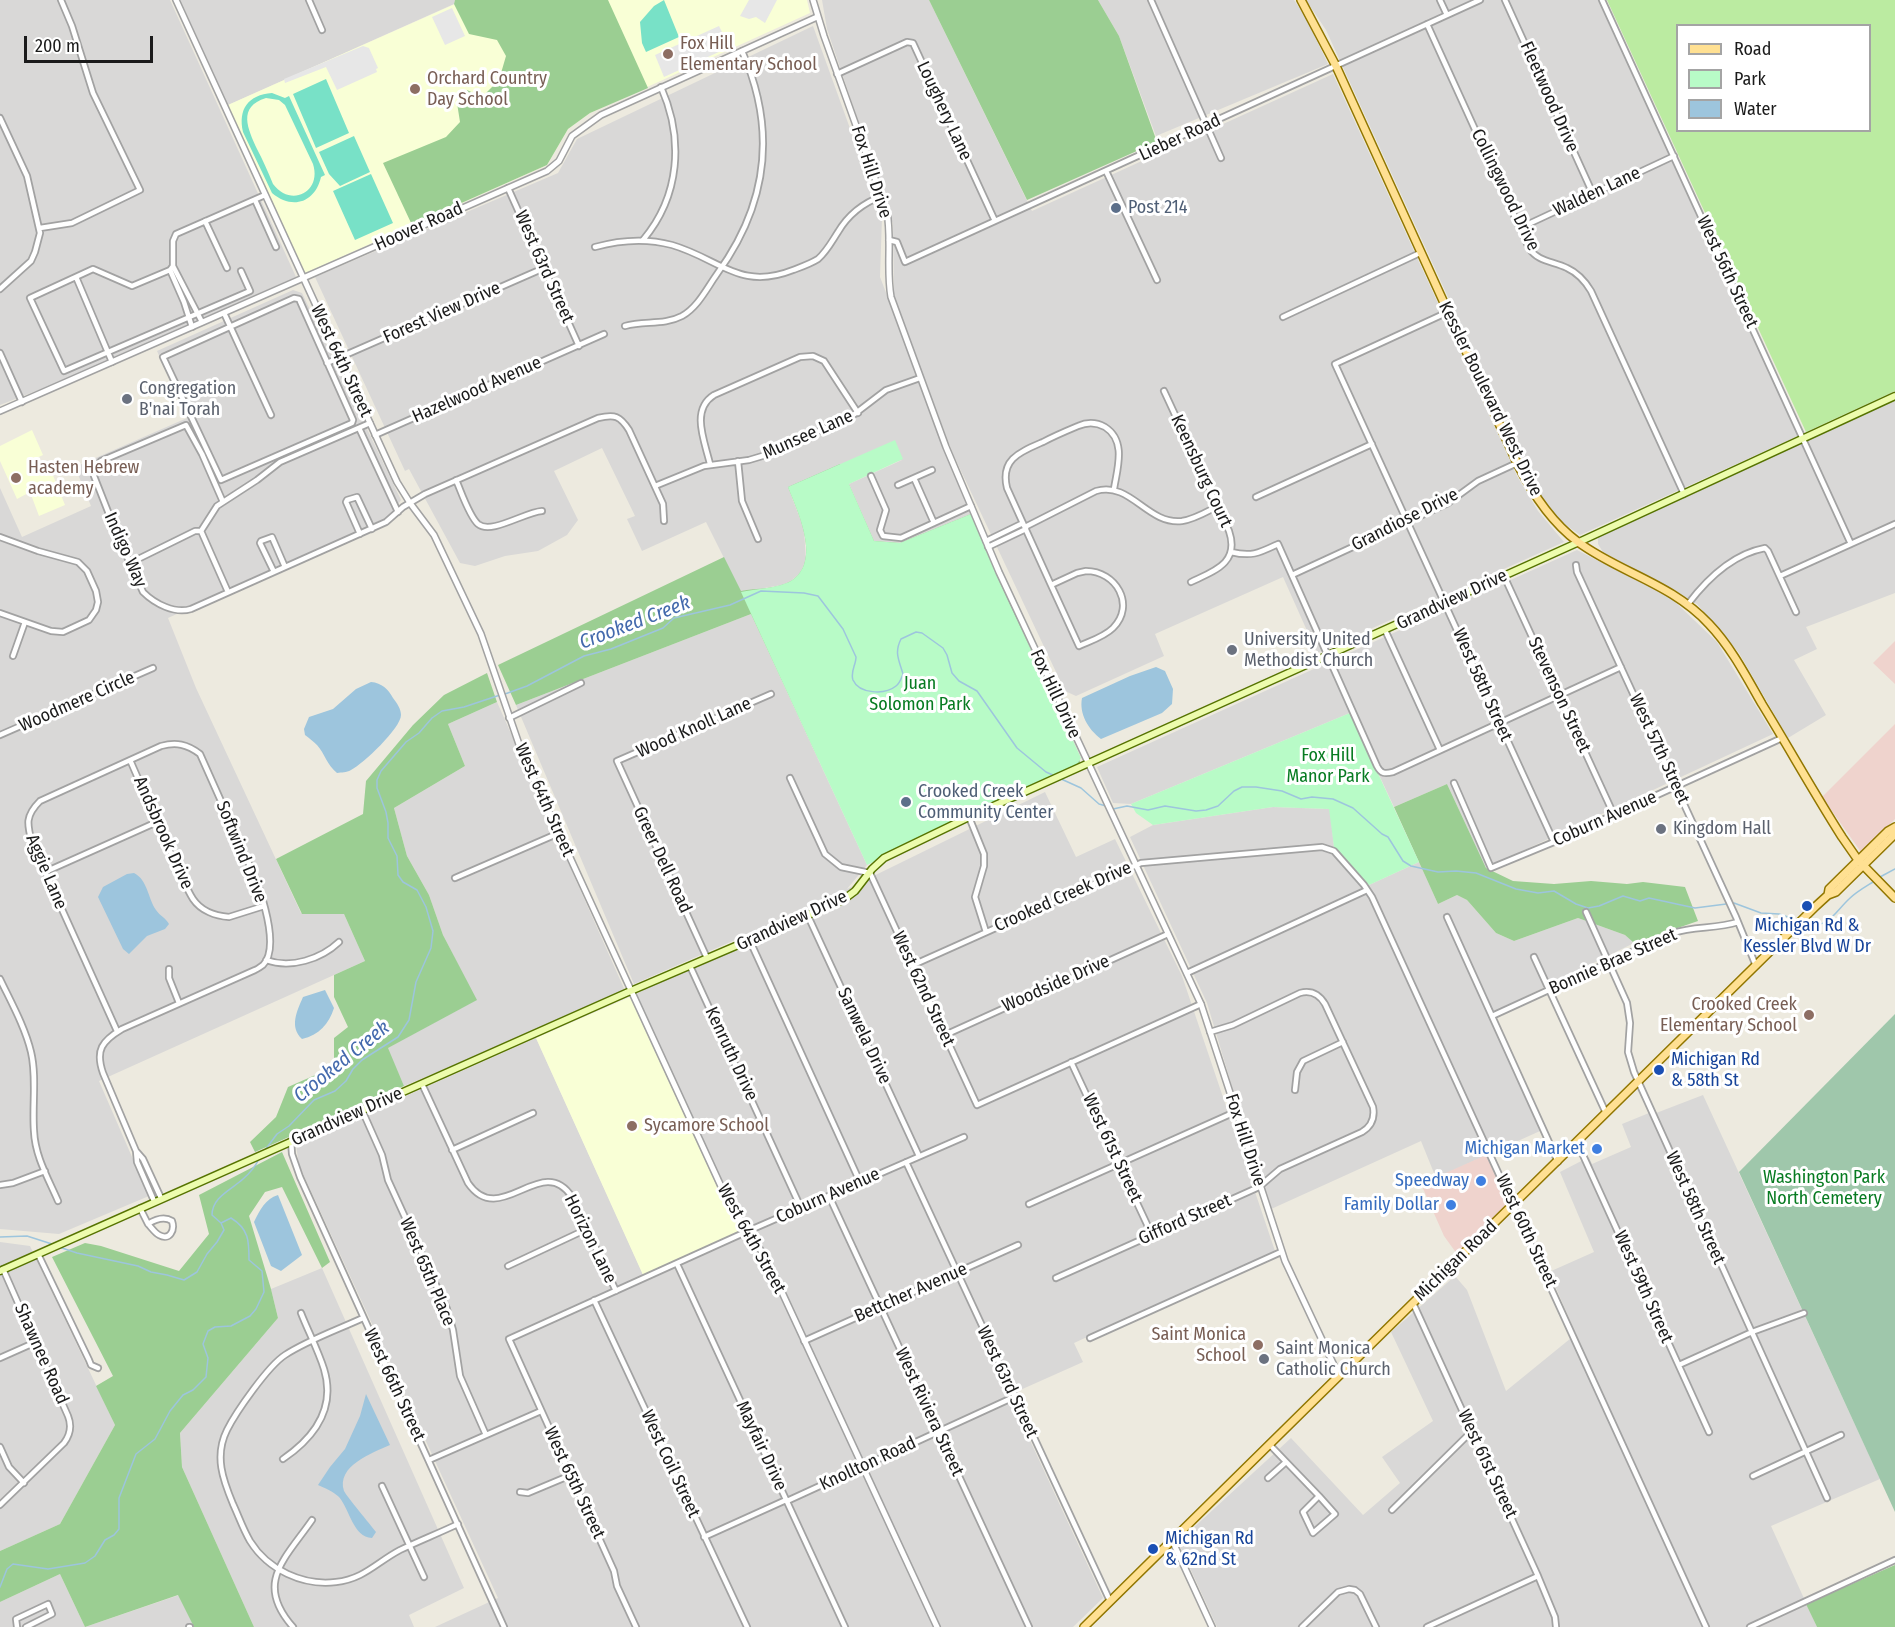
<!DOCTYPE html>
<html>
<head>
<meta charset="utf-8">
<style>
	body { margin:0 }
	#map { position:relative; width:1895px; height:1627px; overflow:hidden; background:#edeadf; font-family:"Fira Sans Condensed",sans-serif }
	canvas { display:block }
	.legend { position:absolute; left:1676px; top:24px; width:195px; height:108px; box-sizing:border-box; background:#fff; border:2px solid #a4a4a4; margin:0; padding:8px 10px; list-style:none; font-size:18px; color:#1b1b1b }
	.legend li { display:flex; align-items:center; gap:12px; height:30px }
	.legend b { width:30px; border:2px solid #a4a4a4 }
	.scale { position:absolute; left:24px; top:36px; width:129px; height:27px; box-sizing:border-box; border:3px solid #1b1b1b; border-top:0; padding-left:8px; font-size:18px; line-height:21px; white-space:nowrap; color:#1b1b1b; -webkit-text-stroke:4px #fff; paint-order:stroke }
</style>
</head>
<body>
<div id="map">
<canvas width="1895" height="1627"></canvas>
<ul class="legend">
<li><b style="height:8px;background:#ffe092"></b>Road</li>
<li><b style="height:16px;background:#b8fbc7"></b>Park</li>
<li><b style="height:16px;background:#9dc5dd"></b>Water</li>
</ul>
<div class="scale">200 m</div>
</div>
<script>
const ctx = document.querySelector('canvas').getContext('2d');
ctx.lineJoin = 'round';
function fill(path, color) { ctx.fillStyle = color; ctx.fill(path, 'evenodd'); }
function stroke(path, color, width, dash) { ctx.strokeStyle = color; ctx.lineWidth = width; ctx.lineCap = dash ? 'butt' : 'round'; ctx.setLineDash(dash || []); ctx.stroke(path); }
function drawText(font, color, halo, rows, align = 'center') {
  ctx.font = font + ' "Fira Sans Condensed",sans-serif'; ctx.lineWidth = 6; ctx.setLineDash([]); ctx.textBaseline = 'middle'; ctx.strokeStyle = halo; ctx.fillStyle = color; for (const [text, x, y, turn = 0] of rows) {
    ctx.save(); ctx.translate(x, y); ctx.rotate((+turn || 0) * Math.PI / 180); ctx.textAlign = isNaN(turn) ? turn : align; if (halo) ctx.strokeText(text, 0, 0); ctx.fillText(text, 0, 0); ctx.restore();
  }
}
fill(new Path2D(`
	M0,0H170L296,277L59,382L0,405Z
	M180,0H455L454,4L228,105Z
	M822,0H929L1032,211L1333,74L1517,476L1538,511L1564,542L1317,653L1283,577L1155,634L1164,656L1076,696L1065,691L953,454L894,298L893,224L827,29Z
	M1098,0H1294L1305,16L1328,64L1156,136L1119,36Z
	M1306,0H1598L1798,436L1580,535L1563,523L1538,494L1326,30Z
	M813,26L882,217L880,277L971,514L900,543L874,541L849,484L902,460L788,487L804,529L806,561L800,573L791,581L782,585L741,592L706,522L642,551L627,519L635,516L602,448L554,471L578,520L567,535L538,551L505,556L475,566L460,563L409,469L405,471L315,277L558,173L577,139Z
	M293,290L302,293L401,500L390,516L168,618L196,688L301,913L344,914L365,961L99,1081L149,1196L59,1234L0,1229V488L22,537L91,506L75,467L187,418L157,351Z
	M1895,400V593L1806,627L1817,649L1794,660L1826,715L1788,738L1739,653L1697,604L1603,552L1598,544V537Z
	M1577,550L1671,598L1717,642L1773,734L1486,868L1447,784L1394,807L1350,713L1131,804L1113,803L1097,767Z
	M751,614L867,865L847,889L1045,792L1076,857L1115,839L1182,976L1275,1251L1074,1343L1083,1362L1009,1395L1103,1598L1073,1627H435L498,1598L299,1165L296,1145L536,1038L643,1274L741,1228L729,1213L630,997L806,909L634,984L516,705Z
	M497,702L626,993L404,1086L387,1048L476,1000L443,935L429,895L407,856L394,808L465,766L448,724Z
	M1273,807L1330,809L1334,847L1369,885L1419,862L1438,904L1457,895L1467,900L1496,933L1514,941L1578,918L1625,935L1634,943L1488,1015L1540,1131L1436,1178L1421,1141L1269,1210L1207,1003L1130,837L1153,825Z
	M1703,1095L1880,1479L1771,1526L1817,1627H1217L1178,1542L1291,1438L1363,1515L1400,1483L1382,1457L1433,1421L1391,1332L1455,1276L1467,1290L1506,1391L1576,1334L1549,1272L1594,1252L1560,1172L1589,1157L1592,1164L1631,1147L1622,1124L1649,1113L1651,1115Z
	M0,1242L30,1246L115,1425L60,1524L0,1551Z
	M322,1268L464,1588L409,1615L414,1627H254L182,1467L180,1433L278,1318L271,1289Z
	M60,1574L85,1627L179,1595L194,1627H0V1602Z`), '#d9d8d7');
fill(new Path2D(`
	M1895,641V684L1873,663Z
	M1895,724V819L1861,852L1822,797Z
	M1486,1155L1508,1204L1457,1254L1444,1236L1421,1184Z`), '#efd3cd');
fill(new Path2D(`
	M464,0H807L810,13L590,113L568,129L547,165L305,273L228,105Z
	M32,430L43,455L30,461L33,468L48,463L65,505L39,516L30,492L17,499L0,461V446Z
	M630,997L729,1213L741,1229L739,1233L643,1275L536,1038Z`), '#f9ffd6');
fill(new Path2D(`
	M1607,0H1895V391L1806,432ZM1678,26H1870V130H1678Z`), '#bbeba1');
fill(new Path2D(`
	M455,0H608L648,88L590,113L568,129L547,165L412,225L383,163L446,137L460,122L457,103L467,90L482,97L499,80L506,56L497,40L469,34L454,4Z
	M929,0H1098L1119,36L1157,142L1027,200Z
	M840,464L874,541L900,543L971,514L1081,764L941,830L818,758L751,614L516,705L498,665L724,557L741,591C756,588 778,589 791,581C822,562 798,512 788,487Z
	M487,673L497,702L448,724L465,766L394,808L407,856L429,895L443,935L477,1000L388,1048L404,1086L255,1152L250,1142L276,1117L288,1087L329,1069L334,1060V1038L348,1027L334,997V975L365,961L344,914H302L276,859L363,814L366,781L413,725L444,695Z
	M1447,784L1486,868L1513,881L1554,884L1591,881L1627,884L1643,882L1685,887L1698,921L1634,943L1625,935L1578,918L1514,941L1496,933L1467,900L1457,895L1438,904L1394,807Z
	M282,1152L330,1262L322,1268L282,1187L265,1192L249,1216L271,1289L278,1318L180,1433L182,1467L254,1627H194L178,1595L85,1627L60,1574L0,1602V1551L60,1524L115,1425L96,1386L113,1376L52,1257L85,1243L101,1246L179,1271L209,1234L199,1195Z
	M1895,1565V1627H1817L1806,1604Z`), '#9bce92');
fill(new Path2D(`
	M1895,1014V1512L1739,1172Z`), '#9fc7ab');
fill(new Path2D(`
	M895,440L903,459L849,484L874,541L900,543L971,514L1001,585L1081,758L1075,767L867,865L741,592C755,589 779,588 791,581C822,562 798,512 788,487Z
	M1350,713L1419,862L1369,885L1334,847L1329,809L1273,807L1153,825L1136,813L1131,804Z`), '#b8fbc7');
fill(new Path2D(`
	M664,0L679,37L646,52L642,43L640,22L654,6Z
	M326,79L349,133L316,148L293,94Z
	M272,93L285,98L289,96L325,175L321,177C315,203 292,210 272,193L243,132C238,109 248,95 272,93ZM266,98L279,100L285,105L313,164C322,192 291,208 273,184C268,172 263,160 257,149C248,129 237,107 266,98Z
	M354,136L370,172L340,186L329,174L319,152Z
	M371,174L393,223L355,240L333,191Z`), '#78e1c7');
fill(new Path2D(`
	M749,0H777L765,23L756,17L749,19L740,16Z
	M452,8L465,36L445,45L432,17Z
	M719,26L725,38L720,47L721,51L664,77L655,55Z
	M363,46L369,48L378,68L376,69L377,72L337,90L326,67L285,83L284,79Z`), '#e7e7e7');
fill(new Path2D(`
	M1156,667L1165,671L1173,689L1172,704L1162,713L1101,739C1088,729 1079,714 1082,698L1130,676Z
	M371,682C382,683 388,689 393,698C397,703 401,709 401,715C401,728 363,764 351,770C346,773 342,772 337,773C327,765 325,754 317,745C313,741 309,738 305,735L304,729L309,717L333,709L356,689Z
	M134,873C148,880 148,899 156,910C160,916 166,918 169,924L165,929L147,936L129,954L123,949L98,897L103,887L127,874Z
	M325,990L334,1008C329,1024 319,1035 302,1039C289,1027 297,1011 303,997Z
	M278,1195L302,1255L281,1271L271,1266L254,1222C260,1210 265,1199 278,1195Z
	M366,1394L390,1445C372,1453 336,1466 344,1491C347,1497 370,1524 376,1532L372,1538C353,1537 350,1510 339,1497C334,1492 325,1488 318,1485L330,1467L345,1449L360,1416Z`), '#9dc5dd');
stroke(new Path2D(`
	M505,694L527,686L584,656L611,649L663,628L674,618L730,605L761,591L804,593L818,596L843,629L856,657C856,665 850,672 853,680C859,694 885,695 896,686C900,683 901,679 903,674C899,660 894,653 901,639L916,632L922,633L943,648L947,655L952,673L959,681L977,691L1017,748L1046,772L1055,776
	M1059,778L1081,788L1099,804L1106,806
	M1113,809L1127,806L1148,810L1165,806L1196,811L1206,810L1218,806L1234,791L1242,787H1256L1282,791L1301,799L1312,797L1333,799L1353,808L1382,834L1388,837L1403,861L1411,866L1438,872L1456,871L1476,873L1516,889L1538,893L1554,891L1576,904L1588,908L1599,906L1623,896L1640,901L1649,898L1695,908L1734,903L1761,913L1779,914L1797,920
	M1880,877L1895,869
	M1805,923C1827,931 1835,912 1849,899C1856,892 1865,887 1873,882
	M265,1150L277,1134L289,1126L314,1100L335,1091L346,1081L353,1069L362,1060L398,1037L409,1020L416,982L431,948L433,931L426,907L417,890L403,882L398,875L397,856L388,838V823L386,812L377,788V780L381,771L406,742L419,733L432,718L442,711L464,707L500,695
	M0,1237L27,1236L55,1245
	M59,1247L77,1253L138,1266L151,1272L167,1275L184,1280L197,1272L207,1254L217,1242L224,1230L221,1223L212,1215C212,1197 231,1190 243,1179C250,1173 255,1167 259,1159
	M0,1587L7,1569L13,1564L48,1569L85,1563L95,1556L105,1540L114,1535L119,1529V1498L136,1454L155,1439L170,1411L183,1395L193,1390L206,1377L208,1358L203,1344L208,1331L215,1327L231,1326L250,1316L256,1309L264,1292L262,1271L249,1260C249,1241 249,1229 231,1218L221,1223`), '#9dc5dd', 1.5);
const minor = new Path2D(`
	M309,0L322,30
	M1151,0L1221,158
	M1440,0L1447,15
	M1505,0L1593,194
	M1602,0L1851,544
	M1427,24L1529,248C1538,262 1553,261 1567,268C1578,273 1585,281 1591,291L1684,494
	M837,74L907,42L913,43L995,221
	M0,118L27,176L40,233L35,252L31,261L0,289
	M1106,171L1157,280
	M508,188L579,346
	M255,200L276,247
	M205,221L227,268
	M40,228L72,223L140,190L93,93L72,26L61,0
	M1520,228L1674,156
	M643,240C680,196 684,139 661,87
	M889,240L897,242L905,262L1480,0
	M595,247C620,240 646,238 672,245C720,259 740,291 793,270C801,267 810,264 818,259C827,251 832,241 838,232C848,215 863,203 882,196
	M173,266L202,322
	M170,270L184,302L192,327
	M241,271L250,291L64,371L30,298L93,269L132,286L170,270L173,266V241L176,234L265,195
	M76,277L112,362
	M294,298L299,299L353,420L352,423L221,480L163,357Z
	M1448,312L1335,364L1554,842
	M224,313L271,415
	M1283,317L1420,253
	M625,326C644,320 663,326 682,316C698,307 707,288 717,274C768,204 777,130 742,51
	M0,353L22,402
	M327,363L544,268
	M1164,391L1229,531C1240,563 1214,571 1191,582
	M359,428L398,512
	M375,435L604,334
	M738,461L742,501L758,539
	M710,464C705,442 690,410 714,395L800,357L813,356L824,361L858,413
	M871,476L886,510L880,530L883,536L901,538L971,506
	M914,478L934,523
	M456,480C461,491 469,516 478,524C491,535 525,512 542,511
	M898,485L932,470
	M655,486L704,466L749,460L769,454L852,416L886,390L920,378
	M1256,497L1372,444
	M223,502L202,454L186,425L101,461L94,469V476L118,537L143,592C155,604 175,614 191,609L386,522L403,507L425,494L598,418C615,414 620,416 629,430L663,504L664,521
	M1025,527L1096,491C1131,481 1147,525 1182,521C1195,519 1206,512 1218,506
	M201,531L217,506L257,480L280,462L370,423
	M201,531L228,592
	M360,534L346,502L347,500L357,497L372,529
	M0,537L38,551L78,562L87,571L96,591L98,602L96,610L89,620L63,632L51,631L0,613
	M986,541L1023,523
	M988,547L1026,529
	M1231,552C1252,557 1259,553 1278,544L1377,766C1381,774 1385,774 1393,772L1621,667
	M130,563L195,531H201
	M1576,565L1577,572L1736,917L1756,966
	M1086,571C1116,571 1136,605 1113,628C1104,637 1090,641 1079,646L1051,585L1077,573Z
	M274,572L260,543L261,541L272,537L285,567
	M1292,575L1448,503L1478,481L1517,463
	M1504,576L1614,815
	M1780,576L1895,524
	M1051,585L1007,488C1000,459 1020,452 1043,442C1054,436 1066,431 1078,426C1087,422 1096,422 1105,427C1127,441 1117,469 1114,489
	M1688,604C1707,579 1733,554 1765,548L1768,551L1796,612
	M1385,630L1440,750
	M13,656L25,622
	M509,718L581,683
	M0,735L153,668
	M130,760C145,794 159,828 175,862C181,874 186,888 193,899C201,911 216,916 229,917L264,906
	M790,778L825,854L841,867L870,873L977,1105L1201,1004
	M1454,783L1491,868L1554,842L1782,738
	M969,817L984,854V866L975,897L986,932
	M45,872L157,822
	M455,878L559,833
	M1586,912L1627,1003L1630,1023L1628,1052L1634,1072L1827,1498
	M808,916L919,1156
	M1447,917L1558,1162
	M750,941L860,1182
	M1534,957L1606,1113
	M707,958L617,761L771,694
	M266,960C291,969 321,959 339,942
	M913,965L1141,863L1322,847L1334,851L1364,885L1372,897L1706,1627
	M690,966L801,1208
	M169,969V978L179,1003
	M1187,973L1367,890
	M0,979C11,1002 25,1027 31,1052C37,1077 32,1105 34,1131C35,1156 48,1178 58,1201
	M1492,1016L1673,933C1694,926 1716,929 1738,922
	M117,1031L32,843C27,824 25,816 40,801L161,746C176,742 187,744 200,754L258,884C264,903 279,949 263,965C263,965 256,970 255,970L122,1029C102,1041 95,1050 103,1073L136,1151L143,1159L161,1198
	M945,1035L1168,934
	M1071,1062L1152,1235
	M422,1084L468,1183C500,1230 542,1151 572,1197L616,1291
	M1295,1090L1297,1072L1303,1061L1343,1042
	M362,1110L382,1155L388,1180L447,1309L453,1330L460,1376L486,1435
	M291,1141L292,1154L300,1177L504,1627
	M1577,1142L1709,1432
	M452,1150L533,1113
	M136,1151L137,1162L154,1201
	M906,1162L1110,1601
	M0,1185L13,1183L45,1171
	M829,1196L1029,1627
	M1029,1204L1235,1112
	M140,1208L148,1224C151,1227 155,1233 159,1235C170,1241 175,1230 172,1221C164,1216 156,1219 148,1224
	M38,1254L89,1360L91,1365L98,1368
	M677,1264L845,1627
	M508,1266L587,1229
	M1056,1278L1259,1187L1280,1169L1362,1132C1372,1126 1375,1118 1373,1107L1325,1004C1319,994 1311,990 1300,993L1233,1025L1210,1032
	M594,1300L747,1627
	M1413,1303L1538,1576L1555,1617L1556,1627
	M363,1318C337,1330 308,1340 285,1355C268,1366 236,1412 227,1430C214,1456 223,1480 233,1504C239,1517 243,1529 250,1541C268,1570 303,1586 336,1582C364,1579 377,1562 400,1550C419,1541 439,1533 458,1524
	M1090,1338L1281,1252
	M804,1341L1018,1245
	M0,1358L36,1342
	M1679,1365L1752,1332L1804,1313
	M1269,1444L1319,1496
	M0,1447L9,1467L24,1483
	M283,1459C315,1437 336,1408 324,1369C318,1350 308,1331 301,1313
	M429,1460L541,1411
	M1753,1476L1841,1435
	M1268,1478L1286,1462
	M382,1486L424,1577
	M520,1492L528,1493L571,1475
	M1319,1496L1335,1514L1313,1533L1303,1512Z
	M787,1501L1014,1397
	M0,1505L64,1443C70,1435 72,1426 68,1416L3,1269
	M1392,1510L1472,1431
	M704,1537L786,1500
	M17,1627L16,1619L48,1604L52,1614L26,1627
	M189,1627H190
	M293,1627C254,1583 285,1559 312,1520
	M636,1627L617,1586L614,1571L509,1339L748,1231L964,1137
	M1302,1627L1338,1592L1349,1589L1355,1590L1360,1594L1376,1627
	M1427,1627L1538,1576
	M1750,1627L1895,1560`);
const tertiary = new Path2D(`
	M176,0L397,482L410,503L434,535L481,634L522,753L731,1208L752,1236L768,1262L937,1627
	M813,0L824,36L887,212C892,240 886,269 891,297L946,447L999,572L1201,1004L1285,1261L1339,1376
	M0,411L547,171L559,161L572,136L601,115L817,17
	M1172,1540L1212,1627`);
const secondary = new Path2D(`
	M0,1271L626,993L843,900L855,891L872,869L884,858L969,817L1579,542L1895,396`);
const primary = new Path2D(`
	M1301,0L1336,66L1517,463C1532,493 1551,522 1578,542C1620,573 1671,583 1709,624C1731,647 1746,676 1762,704C1789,748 1814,793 1842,837L1858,860L1895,898
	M1828,895L1829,889L1888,831L1895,827
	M1084,1627L1816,906L1828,895L1836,892L1895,834`);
stroke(minor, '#a2a2a2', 8);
stroke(tertiary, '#a2a2a2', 8);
stroke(secondary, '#567300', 9);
stroke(primary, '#917600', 10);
stroke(minor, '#fff', 4.5);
stroke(tertiary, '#fff', 5);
stroke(secondary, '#edfcae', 6);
stroke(primary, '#ffe092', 7);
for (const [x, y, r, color] of [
	[668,54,6,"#8d6e63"],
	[415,89,6,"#8d6e63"],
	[1116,208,6,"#5c6f8a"],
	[127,399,6,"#6b7280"],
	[16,478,6,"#8d6e63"],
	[1232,650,6,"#6b7280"],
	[906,802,6,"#5c6f8a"],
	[1661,829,6,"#6b7280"],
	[1807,906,6,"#1a4fb4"],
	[1809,1015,6,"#8d6e63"],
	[1659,1070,6,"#1a4fb4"],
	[632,1126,6,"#8d6e63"],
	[1597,1149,6,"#3f7fe0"],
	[1481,1181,6,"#3f7fe0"],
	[1451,1205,6,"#3f7fe0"],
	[1258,1345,6,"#8d6e63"],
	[1264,1359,6,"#6b7280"],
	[1153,1549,6,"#1a4fb4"]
]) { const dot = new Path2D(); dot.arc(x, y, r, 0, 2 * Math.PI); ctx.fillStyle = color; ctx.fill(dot); stroke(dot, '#fff', 2); }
drawText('18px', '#785e54', '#fff', [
	["Fox Hill",680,44],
	["Elementary School",680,65],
	["Orchard Country",427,79],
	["Day School",427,100],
	["Hasten Hebrew",28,468],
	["academy",28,489],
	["Crooked Creek",1797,1005,"right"],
	["Elementary School",1797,1026,"right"],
	["Sycamore School",644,1126],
	["Saint Monica",1246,1335,"right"],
	["School",1246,1356,"right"]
], 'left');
drawText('18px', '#1b1b1b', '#fff', [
	["Fleetwood Drive",1549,97,66],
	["Loughery Lane",944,111,65],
	["Lieber Road",1180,138,-25],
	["Fox Hill Drive",871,172,72],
	["Collingwood Drive",1505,190,64],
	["Walden Lane",1597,192,-25],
	["Hoover Road",419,227,-24],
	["West 63rd Street",544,267,66],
	["West 56th Street",1727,272,65],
	["Forest View Drive",442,313,-24],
	["West 64th Street",341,361,65],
	["Hazelwood Avenue",477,390,-24],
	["Kessler Boulevard West Drive",1490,399,64],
	["Munsee Lane",808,435,-24],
	["Keensburg Court",1201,471,65],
	["Grandiose Drive",1405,520,-27],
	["Indigo Way",125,550,66],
	["Grandview Drive",1452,600,-25],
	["West 58th Street",1482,685,66],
	["Fox Hill Drive",1055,694,65],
	["Stevenson Street",1559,695,65],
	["Woodmere Circle",77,702,-24],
	["Wood Knoll Lane",694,728,-24],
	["West 57th Street",1659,749,65],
	["West 64th Street",544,800,66],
	["Coburn Avenue",1605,819,-24],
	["Andsbrook Drive",163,833,66],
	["Softwind Drive",241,852,68],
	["Greer Dell Road",662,860,65],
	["Aggie Lane",46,872,67],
	["Crooked Creek Drive",1063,897,-24],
	["Grandview Drive",792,921,-25],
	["Bonnie Brae Street",1613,962,-24],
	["Woodside Drive",1056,984,-24],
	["West 62nd Street",923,989,65],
	["Sanwela Drive",864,1036,65],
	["Kenruth Drive",731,1054,65],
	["Grandview Drive",347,1117,-24],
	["Fox Hill Drive",1245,1140,72],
	["West 61st Street",1112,1148,65],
	["Coburn Avenue",828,1196,-24],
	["West 58th Street",1695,1208,66],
	["Gifford Street",1185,1220,-24],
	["West 60th Street",1526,1231,65],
	["Horizon Lane",590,1239,64],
	["West 64th Street",751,1239,61],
	["Michigan Road",1456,1261,-44],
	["West 65th Place",427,1272,67],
	["West 59th Street",1643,1287,66],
	["Bettcher Avenue",911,1293,-24],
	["Shawnee Road",41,1354,66],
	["West 63rd Street",1007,1382,65],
	["West 66th Street",394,1385,65],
	["West Riviera Street",929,1412,65],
	["Mayfair Drive",761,1446,65],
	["West Coil Street",670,1464,65],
	["Knollton Road",868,1464,-25],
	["West 61st Street",1487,1464,65],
	["West 65th Street",574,1483,65]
]);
drawText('18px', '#4e5e75', '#fff', [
	["Post 214",1128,208],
	["Crooked Creek",918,792],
	["Community Center",918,813]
], 'left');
drawText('18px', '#5b616d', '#fff', [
	["Congregation",139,389],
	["B'nai Torah",139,410],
	["University United",1244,640],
	["Methodist Church",1244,661],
	["Kingdom Hall",1673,829],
	["Saint Monica",1276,1349],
	["Catholic Church",1276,1370]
], 'left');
drawText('18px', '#077b21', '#fff', [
	["Juan",920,684],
	["Solomon Park",920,705],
	["Fox Hill",1328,756],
	["Manor Park",1328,777],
	["Washington Park",1824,1178],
	["North Cemetery",1824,1199]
]);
drawText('18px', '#164399', '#fff', [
	["Michigan Rd &",1807,926,"center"],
	["Kessler Blvd W Dr",1807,947,"center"],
	["Michigan Rd",1671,1060],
	["& 58th St",1671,1081],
	["Michigan Rd",1165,1539],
	["& 62nd St",1165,1560]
], 'left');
drawText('18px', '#366cbe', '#fff', [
	["Michigan Market",1585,1149],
	["Speedway",1469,1181],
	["Family Dollar",1439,1205]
], 'right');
drawText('italic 20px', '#446aad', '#fff', [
	["Crooked Creek",635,623,-21],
	["Crooked Creek",342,1062,-39]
]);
</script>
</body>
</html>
